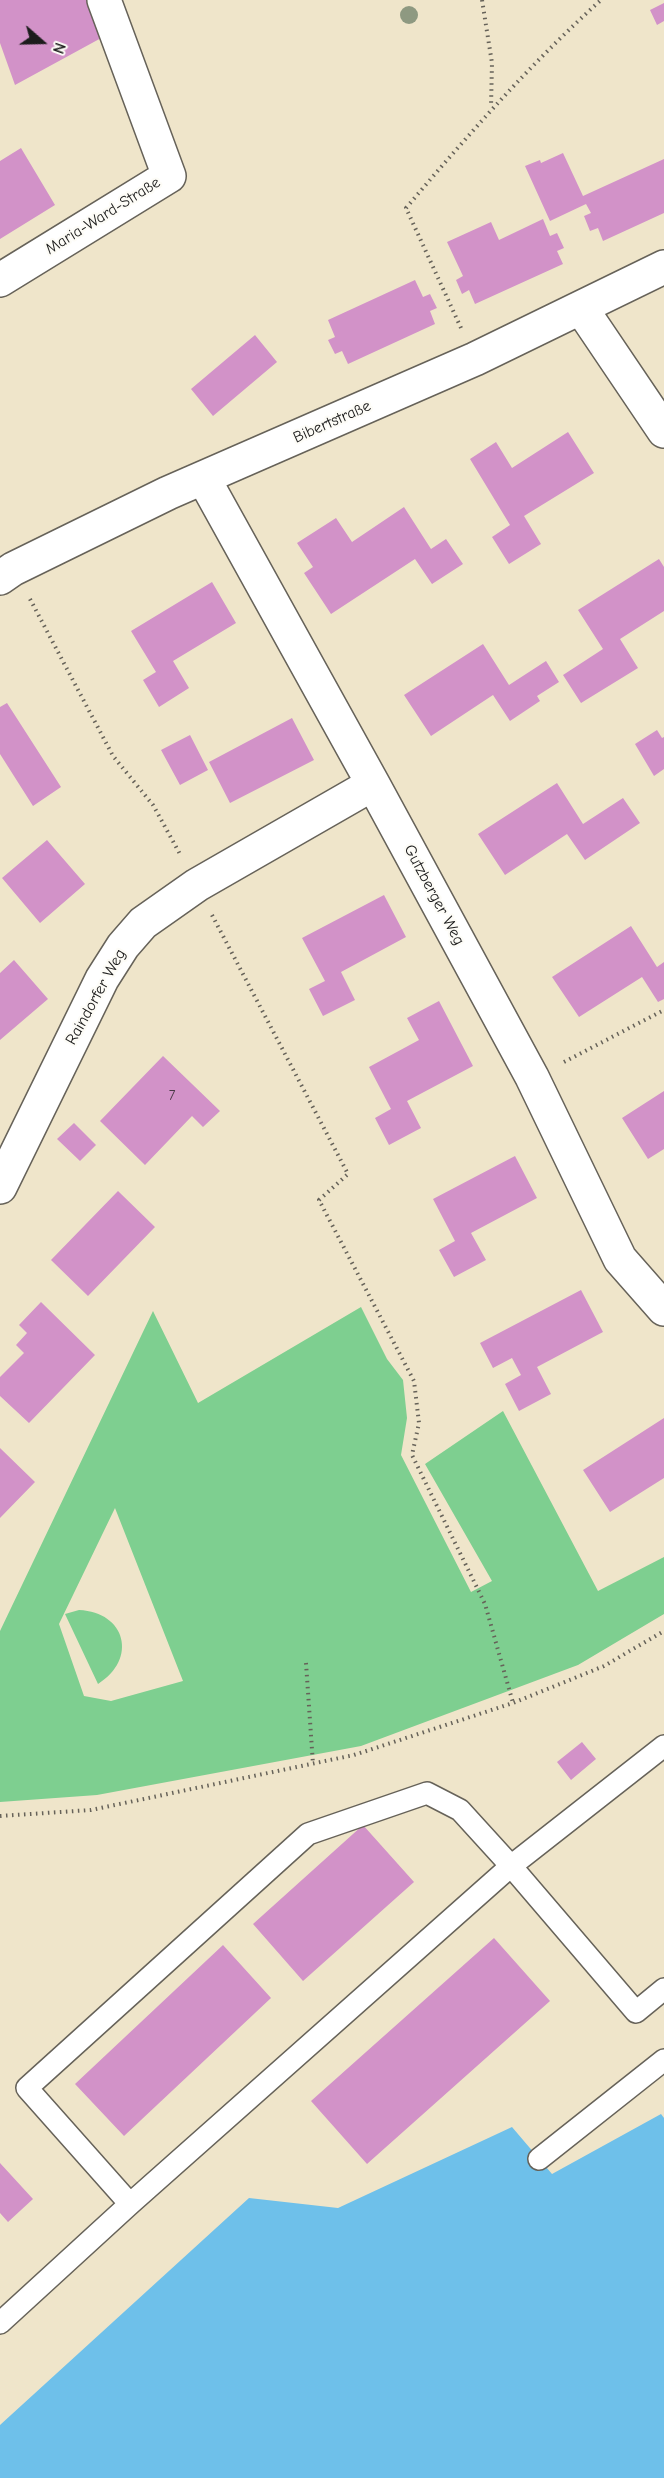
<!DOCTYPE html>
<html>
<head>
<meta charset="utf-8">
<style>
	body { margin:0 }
	#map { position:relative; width:664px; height:2478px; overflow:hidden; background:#efe5ca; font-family:"Comic Neue",sans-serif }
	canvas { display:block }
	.north { position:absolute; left:12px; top:12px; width:60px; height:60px; -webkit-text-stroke:4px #fdfcf7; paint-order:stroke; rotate:110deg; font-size:16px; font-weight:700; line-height:24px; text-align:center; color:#1c1c1c }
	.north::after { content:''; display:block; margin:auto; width:21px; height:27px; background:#1c1c1c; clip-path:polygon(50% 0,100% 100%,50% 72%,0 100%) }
</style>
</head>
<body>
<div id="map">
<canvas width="664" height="2478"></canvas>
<div class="north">N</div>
</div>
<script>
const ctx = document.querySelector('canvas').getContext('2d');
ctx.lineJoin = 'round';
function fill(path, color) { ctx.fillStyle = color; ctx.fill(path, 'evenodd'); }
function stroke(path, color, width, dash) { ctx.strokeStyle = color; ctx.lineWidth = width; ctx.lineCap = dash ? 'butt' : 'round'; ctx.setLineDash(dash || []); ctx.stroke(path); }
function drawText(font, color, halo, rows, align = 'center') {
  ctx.font = font + ' "Comic Neue",sans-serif'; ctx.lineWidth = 4.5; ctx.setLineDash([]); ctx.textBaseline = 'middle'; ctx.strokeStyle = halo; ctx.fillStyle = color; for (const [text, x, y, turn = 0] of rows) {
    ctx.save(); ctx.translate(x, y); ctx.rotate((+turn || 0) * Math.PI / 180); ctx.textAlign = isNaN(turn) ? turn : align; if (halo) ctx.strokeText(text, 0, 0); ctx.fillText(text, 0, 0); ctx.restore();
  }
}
fill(new Path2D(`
	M361,1307L387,1359L403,1380L407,1418L401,1455L471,1592L492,1581L425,1464L503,1411L598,1591L664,1557V1614L578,1665L361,1746L97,1795L0,1802V1631L153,1311L198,1403ZM115,1508L183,1681L111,1701L84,1696L59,1624Z
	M79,1610C126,1612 138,1659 98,1684L65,1614Z`), '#7ecf90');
fill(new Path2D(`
	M661,2114L664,2118V2478H0V2425L249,2198L338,2208L512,2127L552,2174Z`), '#6ec0ea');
fill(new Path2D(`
	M0,0H88L103,37L15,85L0,43Z
	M664,3V21L657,25L650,10Z
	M21,148L55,205L0,239V161Z
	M563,153L583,196L664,159V213L603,241L598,228L590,231L584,216L591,213L586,204L550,221L525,166L540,160L541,163Z
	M543,219L550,236L557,233L564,248L557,251L563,264L475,304L469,290L462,294L456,280L463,276L447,242L491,222L499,240Z
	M415,280L423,297L430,294L437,308L430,311L435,324L348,364L342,351L335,354L328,340L335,337L328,320Z
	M255,335L277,362L213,416L191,389Z
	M568,432L594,473L524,516L541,544L509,564L492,537L510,525L470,459L496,442L512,468Z
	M404,507L431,549L446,539L463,564L432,584L415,559L331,614L304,573L313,567L297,543L336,518L352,542Z
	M659,559L664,567V611L620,639L638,668L581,703L563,675L603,649L578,610Z
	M212,582L236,623L173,661L189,688L159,707L143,680L156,672L131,631Z
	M483,644L509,685L546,661L559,682L537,696L540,701L510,721L493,695L431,736L404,695Z
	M7,703L61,787L33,806L0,754V707Z
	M292,718L314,760L230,803L209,762Z
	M657,730L662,738L664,737V769L654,776L635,744Z
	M190,735L208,770L180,785L161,750Z
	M557,783L583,824L623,798L640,823L585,860L567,834L505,875L478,834Z
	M47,840L85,884L40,923L2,878Z
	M384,895L406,937L341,972L355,1000L323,1016L309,989L325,981L302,938Z
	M631,926L657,967L664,962V999L658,1002L642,977L579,1017L552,977Z
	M14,960L48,999L0,1040V973Z
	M439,1001L473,1066L407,1101L421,1128L389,1145L375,1118L391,1109L369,1067L419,1040L407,1018Z
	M163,1056L220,1111L203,1127L192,1116L145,1165L100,1121Z
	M664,1091V1149L648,1159L622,1118Z
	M74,1123L96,1145L80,1161L57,1139Z
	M515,1156L537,1198L471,1233L486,1260L454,1277L439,1250L455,1241L433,1199Z
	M118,1191L155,1227L88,1296L51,1260Z
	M581,1290L603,1332L537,1367L551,1394L519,1411L505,1384L521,1375L512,1358L493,1368L480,1343Z
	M41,1302L95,1355L29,1423L0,1396V1377L24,1353L16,1345L27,1333L19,1325Z
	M664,1418V1478L610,1512L583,1470Z
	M0,1448L35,1482L0,1518Z
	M582,1742L596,1759L571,1780L557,1762Z
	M363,1825L414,1882L303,1981L253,1924Z
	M494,1938L550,2001L367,2164L311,2101Z
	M223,1945L271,1998L124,2136L75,2084Z
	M0,2163L33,2199L8,2222L0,2213Z`), '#d292c8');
const service = new Path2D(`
	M539,2159L664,2060
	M130,2204L27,2088L308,1834L427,1793L460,1810L511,1866L636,2012L664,1989
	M0,2323L130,2204L511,1866L664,1746`);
const minor = new Path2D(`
	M0,280L169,176L104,0
	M581,308L664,431
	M204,479L373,784L532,1077L620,1259L664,1309
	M0,578L13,569L168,493L475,359L664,267
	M0,1187L102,979L123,946L143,923L197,885L373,784`);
stroke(service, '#666259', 24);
stroke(minor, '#666259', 36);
stroke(new Path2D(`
	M482,0L492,63L491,107
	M461,328L406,208C468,135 530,64 601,0
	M30,599L113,756L153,805L181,856
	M212,915L348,1174L319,1200L414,1381L419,1423L412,1455L485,1604L513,1703
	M564,1062L664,1010
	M306,1663L313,1764
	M0,1816L91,1810L354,1755L513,1703L604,1666L664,1631`), '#666259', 4, [1.5, 4.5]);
stroke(service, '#fff', 21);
stroke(minor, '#fff', 33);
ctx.fillStyle = '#8e9981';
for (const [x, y] of [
	[409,15]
]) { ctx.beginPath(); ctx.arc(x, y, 9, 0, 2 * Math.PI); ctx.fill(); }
drawText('14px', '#4a3a47', null, [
	["7",172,1096]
]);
drawText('16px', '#1c1c1c', '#fdfcf7', [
	["Maria-Ward-Straße",103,216,-32],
	["Bibertstraße",332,422,-24],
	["Gutzberger Weg",434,895,62],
	["Raindorfer Weg",96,997,-61]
]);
</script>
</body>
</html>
